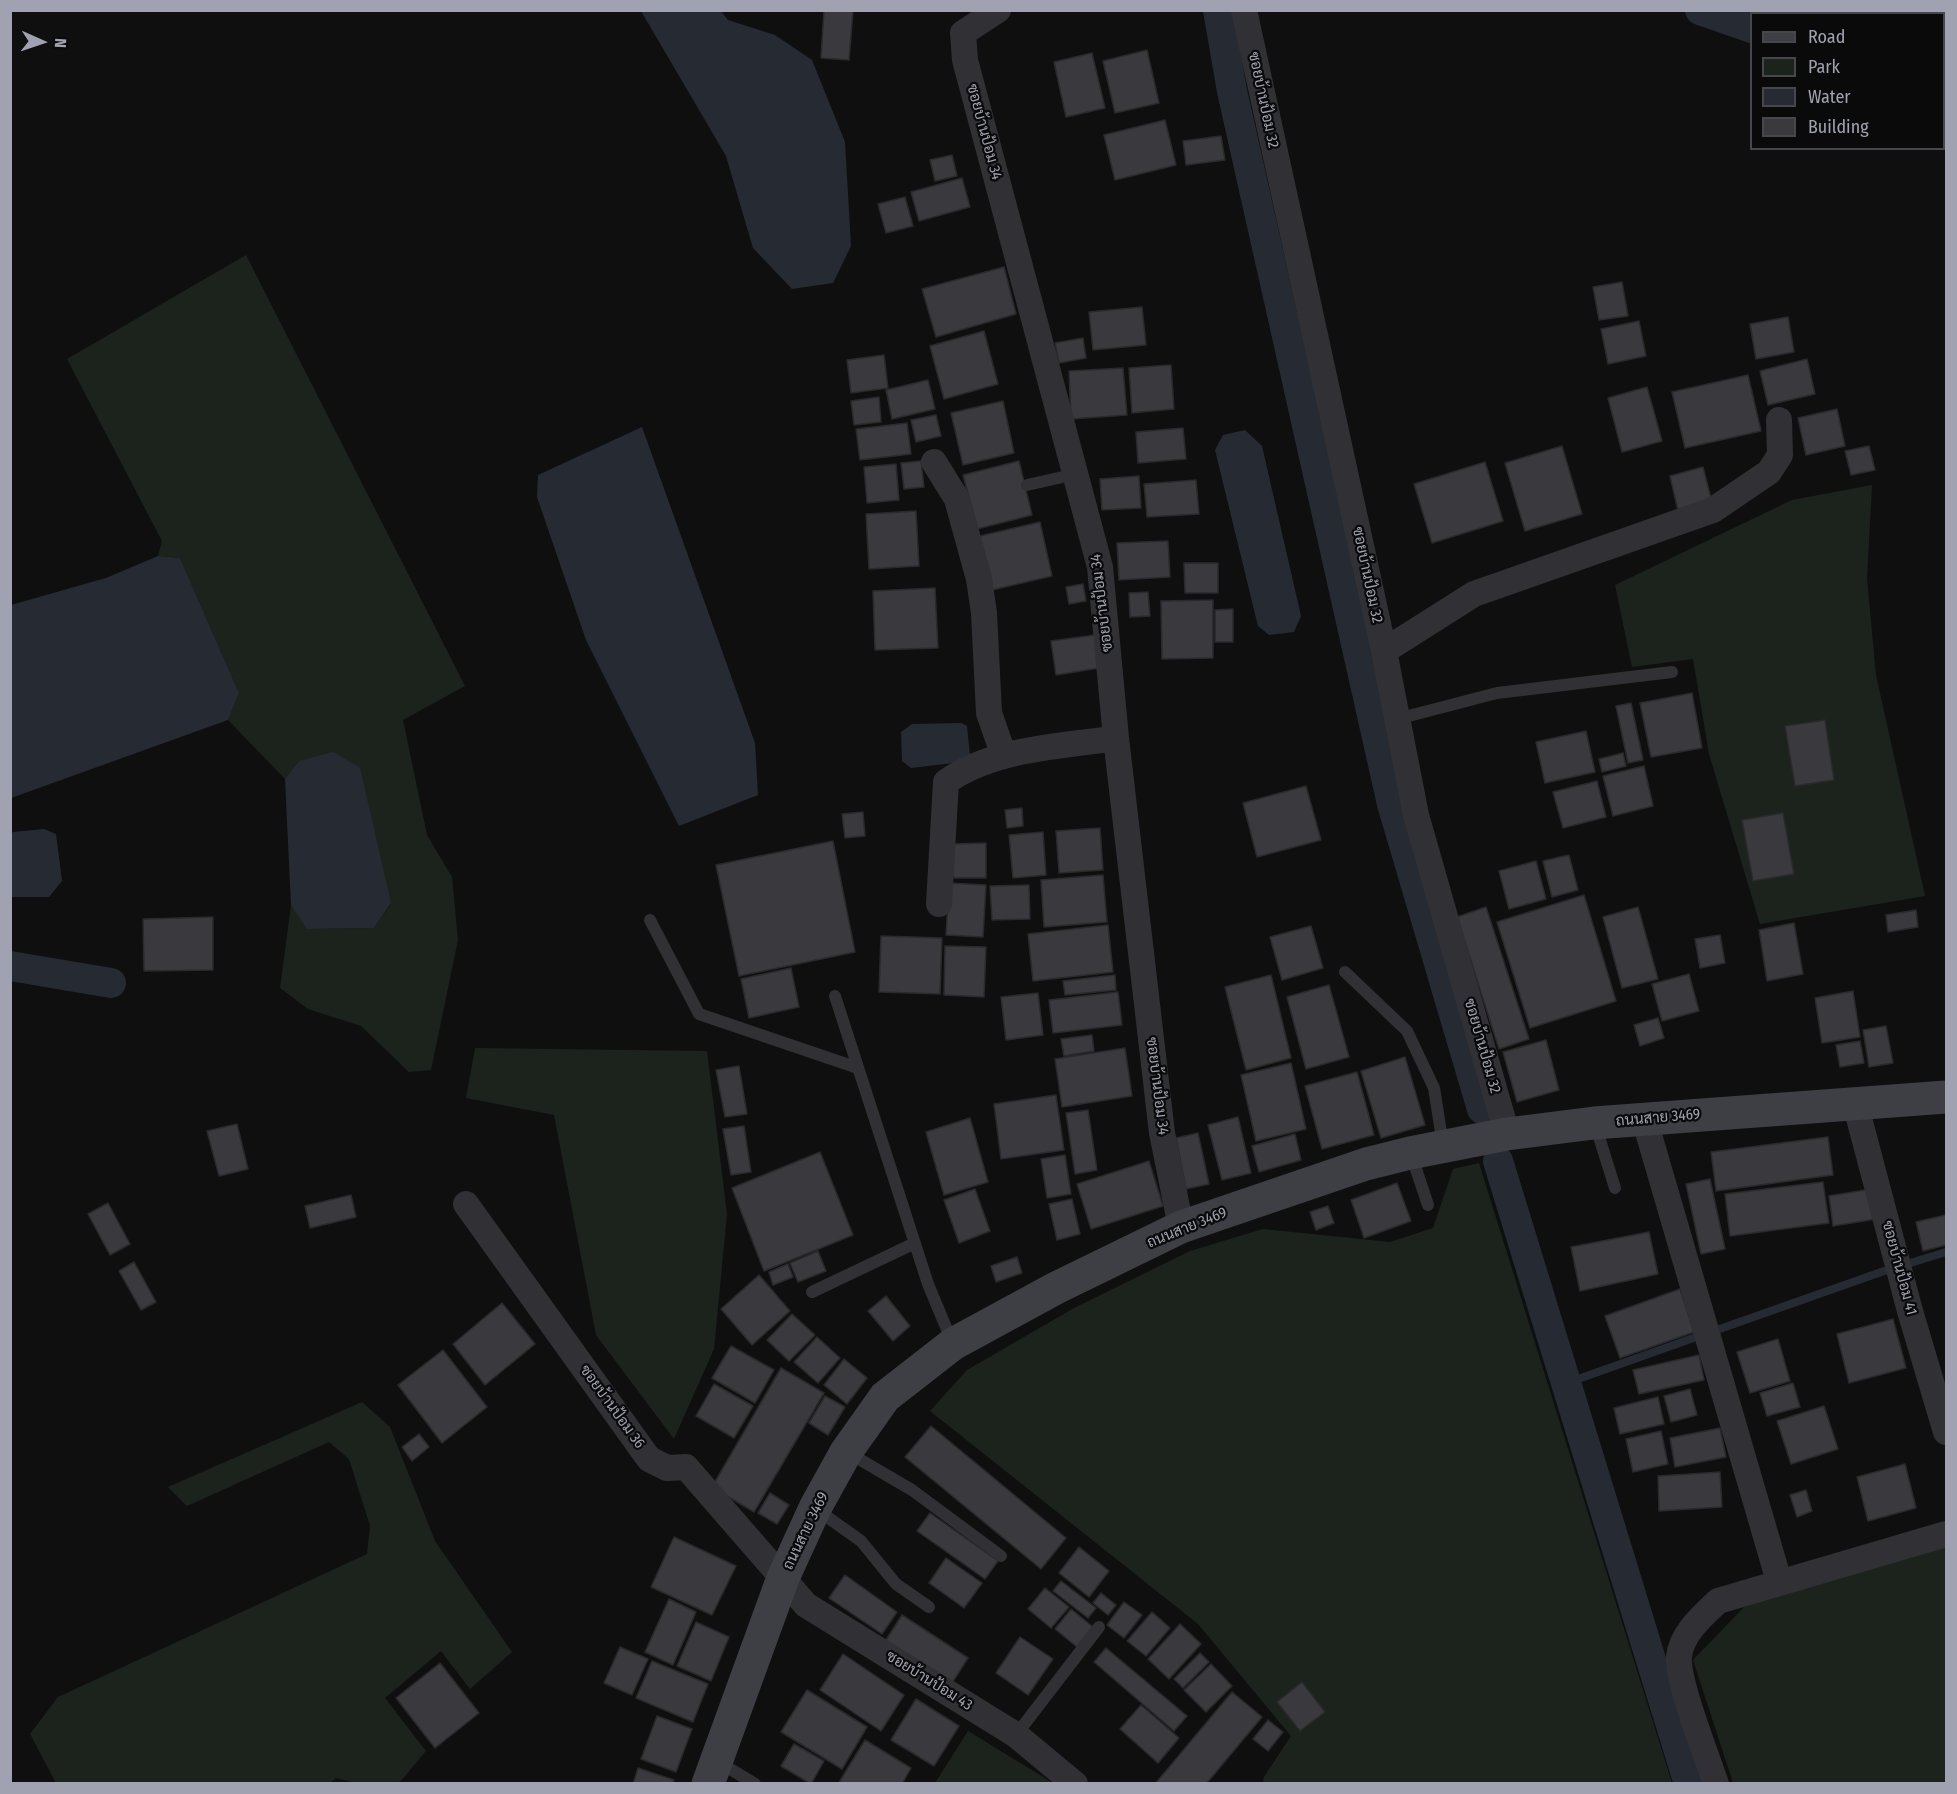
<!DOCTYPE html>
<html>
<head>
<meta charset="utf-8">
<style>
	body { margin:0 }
	#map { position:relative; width:1957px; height:1794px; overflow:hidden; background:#0f0f10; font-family:"Fira Sans Condensed",sans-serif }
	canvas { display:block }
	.frame { position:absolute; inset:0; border:12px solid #a0a2b1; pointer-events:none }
	.legend { position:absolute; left:1750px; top:12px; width:195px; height:138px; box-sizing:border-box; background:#0a0a0b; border:2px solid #46474d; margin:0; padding:8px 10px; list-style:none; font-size:18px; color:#a0a2b1 }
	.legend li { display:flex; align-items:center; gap:12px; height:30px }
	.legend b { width:30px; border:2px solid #46474d }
	.north { position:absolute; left:12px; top:12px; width:60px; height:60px; -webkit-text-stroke:4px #0a0a0b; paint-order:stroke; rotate:93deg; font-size:16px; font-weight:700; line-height:24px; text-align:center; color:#a0a2b1 }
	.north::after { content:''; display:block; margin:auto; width:21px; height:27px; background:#a0a2b1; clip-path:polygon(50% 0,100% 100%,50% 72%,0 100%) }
</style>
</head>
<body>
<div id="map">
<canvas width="1957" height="1794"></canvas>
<div class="frame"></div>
<ul class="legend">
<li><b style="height:8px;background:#3e3e45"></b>Road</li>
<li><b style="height:16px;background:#1c231d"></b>Park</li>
<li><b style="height:16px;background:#262b33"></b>Water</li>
<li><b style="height:16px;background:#3a393d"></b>Building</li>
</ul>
<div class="north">N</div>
</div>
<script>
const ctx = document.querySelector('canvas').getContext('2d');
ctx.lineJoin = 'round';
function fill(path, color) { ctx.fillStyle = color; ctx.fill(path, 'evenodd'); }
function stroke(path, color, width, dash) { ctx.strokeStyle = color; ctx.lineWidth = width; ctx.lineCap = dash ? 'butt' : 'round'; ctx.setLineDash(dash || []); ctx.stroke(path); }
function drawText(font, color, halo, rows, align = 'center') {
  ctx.font = font + ' "Fira Sans Condensed",Sarabun,sans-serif'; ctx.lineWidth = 4.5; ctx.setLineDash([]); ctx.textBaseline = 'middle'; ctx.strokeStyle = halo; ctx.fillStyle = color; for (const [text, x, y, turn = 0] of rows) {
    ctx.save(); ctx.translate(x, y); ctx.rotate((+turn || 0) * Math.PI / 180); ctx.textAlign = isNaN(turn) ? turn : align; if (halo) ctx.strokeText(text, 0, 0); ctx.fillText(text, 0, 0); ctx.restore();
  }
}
fill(new Path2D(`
	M246,255L465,686L403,720L427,835L452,877L458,940L431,1070L409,1072L361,1026L308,1009L280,988L291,905L308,929L374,928L391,904L299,761L285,779L228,720L239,693L180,558L158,556L162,541L67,359Z
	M1872,485L1867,579L1876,675L1925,896L1760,924L1709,754L1693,659L1632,667L1615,585L1792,500Z
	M475,1048L707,1051L727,1214L714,1349L674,1439L596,1335L554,1115L466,1098Z
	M1479,1163L1672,1783H1263L1264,1777L1291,1736L1198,1624L930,1411L967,1370L1074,1308L1190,1251L1263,1229L1390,1242L1433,1228L1453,1169Z
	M362,1402L390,1427L435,1541L512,1652L470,1689L441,1651L385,1698L426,1751L399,1783H356L336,1778L329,1784L56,1783L30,1734L58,1697L367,1554L370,1526L349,1459L329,1442L187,1506L168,1487Z
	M1946,1547V1783H1733L1693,1660L1749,1602Z
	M968,1731L1045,1778L1052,1783H935Z`), '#1c231d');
fill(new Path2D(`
	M641,11H721L728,20L775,35L812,60L845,142L851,246L833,283L792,289L753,248L726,156Z
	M642,427L755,743L758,795L679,826L586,640L537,497L538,475Z
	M1245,430L1262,446L1301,616L1294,632L1269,635L1258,626L1215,450L1223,435Z
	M158,556L180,558L239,693L228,720L11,798V605L106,578Z
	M961,723L967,726L970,756L962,762L911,768L902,761L901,732L912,724Z
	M333,752L360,768L391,903L374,928L307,929L291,905L285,779L299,761Z
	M44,829L56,834L62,881L49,897H11V835L13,832Z`), '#262b33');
stroke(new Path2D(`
	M1907,1264L1946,1252
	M1714,1331L1887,1270
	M1567,1383L1699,1336`), '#262b33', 8);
stroke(new Path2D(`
	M1218,10L1232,91L1392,804L1482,1109
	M1700,10L1752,28
	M1944,109L1946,110
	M10,966L111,983
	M1498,1161L1689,1784`), '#262b33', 30);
const building = new Path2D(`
	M824,10L853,11L849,60L821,58Z
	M1147,50L1159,103L1115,113L1103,61Z
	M1092,53L1105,108L1066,117L1054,62Z
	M1165,120L1176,165L1115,180L1104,135Z
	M1221,136L1225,160L1186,165L1183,141Z
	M952,155L957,176L935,181L930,160Z
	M962,178L970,207L919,221L911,192Z
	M905,197L913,226L886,233L878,204Z
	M1004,267L1016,314L936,337L922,289Z
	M1622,282L1628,316L1599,320L1593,287Z
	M1142,307L1146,345L1093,350L1089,312Z
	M1788,317L1794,352L1756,359L1750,324Z
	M1639,321L1646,356L1608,364L1601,329Z
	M984,331L998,384L944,399L930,346Z
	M1083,338L1086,358L1059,363L1055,343Z
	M884,355L888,388L851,393L847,360Z
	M1807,359L1815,394L1768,405L1760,371Z
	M1171,365L1174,409L1132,413L1129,368Z
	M1123,368L1127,415L1071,419L1069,371Z
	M1748,375L1761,431L1685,448L1672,392Z
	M928,380L935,409L892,419L886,390Z
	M1647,387L1662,441L1622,452L1608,398Z
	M879,397L881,422L854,425L851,401Z
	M1003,401L1014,453L963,465L951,413Z
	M1837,409L1845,446L1806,455L1798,418Z
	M936,415L941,436L916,442L911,420Z
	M907,423L911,454L860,460L856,429Z
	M1183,428L1186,459L1138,463L1136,432Z
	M1562,446L1582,514L1525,531L1505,463Z
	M1869,446L1875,470L1851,475L1845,451Z
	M921,461L924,487L904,489L901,463Z
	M1019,461L1032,515L977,529L963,475Z
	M1485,462L1503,521L1432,543L1414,484Z
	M896,464L899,500L867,503L864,467Z
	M1703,467L1713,506L1679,515L1670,476Z
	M1139,476L1141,508L1102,510L1100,479Z
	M1196,480L1199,514L1147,517L1144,484Z
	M916,511L919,566L869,569L866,514Z
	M1040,522L1052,576L992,590L980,536Z
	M1168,541L1170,577L1119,580L1117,543Z
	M1184,563H1218V593H1185Z
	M1083,584L1086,601L1069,604L1066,587Z
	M935,588L938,648L875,650L873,591Z
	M1148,592L1150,616L1130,617L1129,593Z
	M1213,600V658L1162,659L1161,601Z
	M1233,609V642H1215V610Z
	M1095,635L1099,668L1056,675L1051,641Z
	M1692,693L1702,748L1651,757L1640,703Z
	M1631,703L1643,760L1628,763L1616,706Z
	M1825,720L1834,780L1795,786L1785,726Z
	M1586,731L1595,772L1545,783L1536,742Z
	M1623,753L1626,766L1602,772L1599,759Z
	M1644,766L1653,806L1613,816L1603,776Z
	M1597,781L1606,817L1563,828L1553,792Z
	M1306,786L1321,840L1257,857L1243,803Z
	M1022,808L1023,826L1007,828L1005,810Z
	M863,812L865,836L845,838L842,814Z
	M1783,813L1794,874L1753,881L1742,820Z
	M1100,828L1103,870L1059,873L1056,831Z
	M1043,832L1046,875L1013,878L1009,835Z
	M833,841L855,952L739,976L716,865Z
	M986,843V878H953L952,844Z
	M1569,855L1578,890L1552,897L1543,861Z
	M1536,861L1546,899L1509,909L1499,871Z
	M1103,875L1107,922L1044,927L1041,880Z
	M949,883L986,885L983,937L946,935Z
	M1029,885L1030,919L992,920L990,886Z
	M1584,895L1616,1001L1530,1028L1497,922Z
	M1486,907L1529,1039L1499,1049L1457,917Z
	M1638,907L1658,979L1622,988L1603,917Z
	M1916,910L1918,927L1888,932L1886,915Z
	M213,917V970L144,971L143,919Z
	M1794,923L1803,974L1767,981L1759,930Z
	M1108,925L1113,972L1033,981L1028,934Z
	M1311,926L1323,968L1282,980L1270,937Z
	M1720,935L1725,963L1700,968L1695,939Z
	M881,936L942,938L940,994L879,992Z
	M945,946L986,947L984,997L944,995Z
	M791,968L799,1007L749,1018L741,979Z
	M1689,974L1699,1011L1662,1021L1652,984Z
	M1115,975L1116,990L1065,995L1063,981Z
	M1271,975L1291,1058L1246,1070L1225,987Z
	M1329,985L1349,1057L1306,1069L1287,997Z
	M1853,991L1860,1037L1822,1043L1815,998Z
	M1118,992L1122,1025L1053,1033L1049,1000Z
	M1038,993L1043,1035L1006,1040L1001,997Z
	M1658,1018L1664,1038L1640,1046L1634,1025Z
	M1886,1026L1893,1063L1869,1067L1863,1030Z
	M1092,1035L1094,1051L1064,1056L1061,1039Z
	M1546,1040L1559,1090L1517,1102L1503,1052Z
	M1860,1041L1864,1063L1840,1067L1836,1045Z
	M1125,1048L1132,1096L1062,1107L1055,1059Z
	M1405,1057L1425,1125L1381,1138L1361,1071Z
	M1291,1063L1306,1129L1256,1141L1241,1075Z
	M739,1066L747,1114L725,1117L716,1070Z
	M1357,1072L1374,1135L1322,1149L1305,1086Z
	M1056,1095L1064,1150L1001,1159L994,1104Z
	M1088,1110L1097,1170L1075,1174L1066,1113Z
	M1238,1117L1251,1173L1222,1180L1208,1125Z
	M970,1118L988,1182L944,1195L926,1132Z
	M237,1124L248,1169L219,1176L207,1131Z
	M744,1126L751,1172L731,1175L723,1129Z
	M1198,1133L1209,1184L1186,1189L1176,1138Z
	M1295,1134L1301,1160L1259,1172L1252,1146Z
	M1828,1137L1833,1175L1716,1191L1711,1152Z
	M820,1152L853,1235L764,1271L732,1188Z
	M1065,1155L1071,1194L1047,1198L1041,1159Z
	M1149,1161L1163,1206L1091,1229L1077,1184Z
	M1710,1179L1725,1249L1701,1254L1686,1184Z
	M1823,1182L1829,1223L1730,1236L1725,1194Z
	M1397,1183L1411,1221L1364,1238L1351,1200Z
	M975,1189L990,1231L959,1243L944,1200Z
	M1871,1189L1876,1219L1833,1226L1829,1196Z
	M351,1195L356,1217L310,1228L305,1206Z
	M1072,1199L1080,1234L1057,1240L1049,1204Z
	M108,1203L130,1244L110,1255L88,1214Z
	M1328,1206L1334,1223L1316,1230L1310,1212Z
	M1946,1215V1245L1923,1251L1916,1222Z
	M1649,1232L1658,1274L1580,1291L1571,1247Z
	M818,1251L826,1271L798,1282L790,1263Z
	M1017,1257L1022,1273L996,1282L991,1266Z
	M134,1262L156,1302L141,1310L119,1271Z
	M788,1264L793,1277L773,1285L769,1272Z
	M759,1275L790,1311L752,1345L721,1309Z
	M1680,1289L1694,1332L1620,1358L1605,1316Z
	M886,1296L910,1326L893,1341L868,1311Z
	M502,1303L535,1344L485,1385L453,1344Z
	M792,1314L815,1335L789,1361L767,1340Z
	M1893,1319L1906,1368L1849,1383L1837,1334Z
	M817,1337L840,1358L818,1383L794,1362Z
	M1778,1339L1790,1381L1750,1393L1737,1352Z
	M731,1346L774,1370L755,1403L712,1378Z
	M443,1350L487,1407L442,1443L398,1385Z
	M1699,1355L1704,1380L1639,1394L1633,1370Z
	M844,1359L867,1378L847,1404L824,1385Z
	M781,1368L824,1393L754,1512L712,1487Z
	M1793,1383L1800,1407L1767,1416L1760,1393Z
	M714,1384L753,1406L734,1438L696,1416Z
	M1690,1389L1697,1415L1671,1422L1664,1396Z
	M825,1396L845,1407L828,1435L809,1423Z
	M1658,1397L1664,1424L1620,1434L1614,1408Z
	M1824,1406L1838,1449L1791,1464L1777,1421Z
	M931,1426L1066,1538L1041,1569L905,1457Z
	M1720,1428L1726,1457L1675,1467L1670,1438Z
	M1661,1431L1668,1464L1633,1472L1626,1439Z
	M419,1434L429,1447L412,1461L402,1447Z
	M1905,1464L1916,1508L1868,1521L1857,1477Z
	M1720,1472L1722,1507L1659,1511L1658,1476Z
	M1806,1490L1812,1511L1797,1517L1790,1495Z
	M770,1493L789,1505L777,1524L758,1513Z
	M930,1513L998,1561L985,1579L917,1531Z
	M674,1537L736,1566L712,1615L651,1587Z
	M1079,1547L1109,1571L1089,1597L1059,1573Z
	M946,1558L982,1583L964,1608L929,1583Z
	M845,1575L897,1612L882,1634L829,1598Z
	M1061,1581L1096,1608L1088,1618L1053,1591Z
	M1045,1588L1069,1607L1051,1628L1028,1609Z
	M1101,1593L1116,1605L1108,1615L1093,1603Z
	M669,1599L696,1612L673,1665L645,1652Z
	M1124,1602L1142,1615L1124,1638L1107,1625Z
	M1071,1609L1093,1627L1077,1647L1055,1629Z
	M1152,1612L1170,1628L1146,1656L1127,1641Z
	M902,1615L968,1658L950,1686L884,1643Z
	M696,1622L729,1637L711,1681L677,1666Z
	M1180,1624L1201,1644L1169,1679L1148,1659Z
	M1020,1637L1053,1659L1028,1695L996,1673Z
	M620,1647L648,1659L632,1695L604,1683Z
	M1106,1648L1187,1716L1174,1731L1094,1662Z
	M1200,1653L1209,1662L1183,1688L1174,1679Z
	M843,1654L904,1695L881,1731L820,1690Z
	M652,1661L708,1684L693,1722L636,1698Z
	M440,1663L479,1713L435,1748L396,1698Z
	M1211,1664L1232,1686L1206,1712L1184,1690Z
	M1302,1682L1325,1712L1300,1731L1277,1702Z
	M807,1690L867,1727L842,1769L781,1732Z
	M1232,1692L1262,1717L1206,1784H1155Z
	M916,1699L959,1726L934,1766L891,1740Z
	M1141,1705L1179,1738L1158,1763L1120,1729Z
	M657,1716L692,1729L676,1772L641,1759Z
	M1268,1720L1283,1732L1268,1751L1253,1739Z
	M865,1740L911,1768L902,1784H838Z
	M794,1744L824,1761L811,1784L781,1766Z
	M638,1768L674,1780L672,1784H633Z`);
fill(building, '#3a393d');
stroke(building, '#2a292c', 1.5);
stroke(new Path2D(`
	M1027,485L1076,474
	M1397,719L1497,693L1672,672
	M650,920L699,1014L858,1068
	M1345,972L1407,1031L1434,1088L1443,1145
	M835,996L928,1284L953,1344
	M1595,1124L1615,1188
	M1411,1154L1428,1205
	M812,1292L915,1243
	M847,1452L912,1490L1001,1556
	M816,1509L861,1541L896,1584L929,1607
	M1016,1735L1099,1627
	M717,1761L755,1784`), '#303035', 12);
stroke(new Path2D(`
	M998,10L963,33L965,60L1100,567L1116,738L1162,1133L1181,1227
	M1244,10L1384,651L1416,815L1507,1134
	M934,462L957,499L979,579L984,613L989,713L1004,756
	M1384,651L1474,594L1713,510L1769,472L1780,455L1779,420
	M939,904L946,782C993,748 1060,747 1116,738
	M1855,1103L1910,1311L1946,1432
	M1644,1118L1779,1581
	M466,1204L649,1459L667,1468L686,1467L806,1605L1016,1735L1075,1784
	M1716,1784C1707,1756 1677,1682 1679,1657C1681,1634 1703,1615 1718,1601L1946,1534`), '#303035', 26);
stroke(new Path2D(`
	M708,1784L783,1578L815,1508L846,1452L885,1397L953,1344L1056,1288L1181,1227L1366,1164L1410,1153L1507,1134L1594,1123L1946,1097`), '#3e3e45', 33);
drawText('15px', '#a0a2b1', '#0a0a0b', [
	["ซอยบ้านป้อม 32",1263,100,78],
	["ซอยบ้านป้อม 34",984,132,75],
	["ซอยบ้านป้อม 32",1367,575,78],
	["ซอยบ้านป้อม 34",1102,603,-97],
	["ซอยบ้านป้อม 32",1482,1046,74],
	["ซอยบ้านป้อม 34",1157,1086,83],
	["ถนนสาย 3469",1658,1118,-5],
	["ถนนสาย 3469",1187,1228,-22],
	["ซอยบ้านป้อม 41",1899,1268,75],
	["ซอยบ้านป้อม 36",612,1407,54],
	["ถนนสาย 3469",806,1531,-64],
	["ซอยบ้านป้อม 43",929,1681,32]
]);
</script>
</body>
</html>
